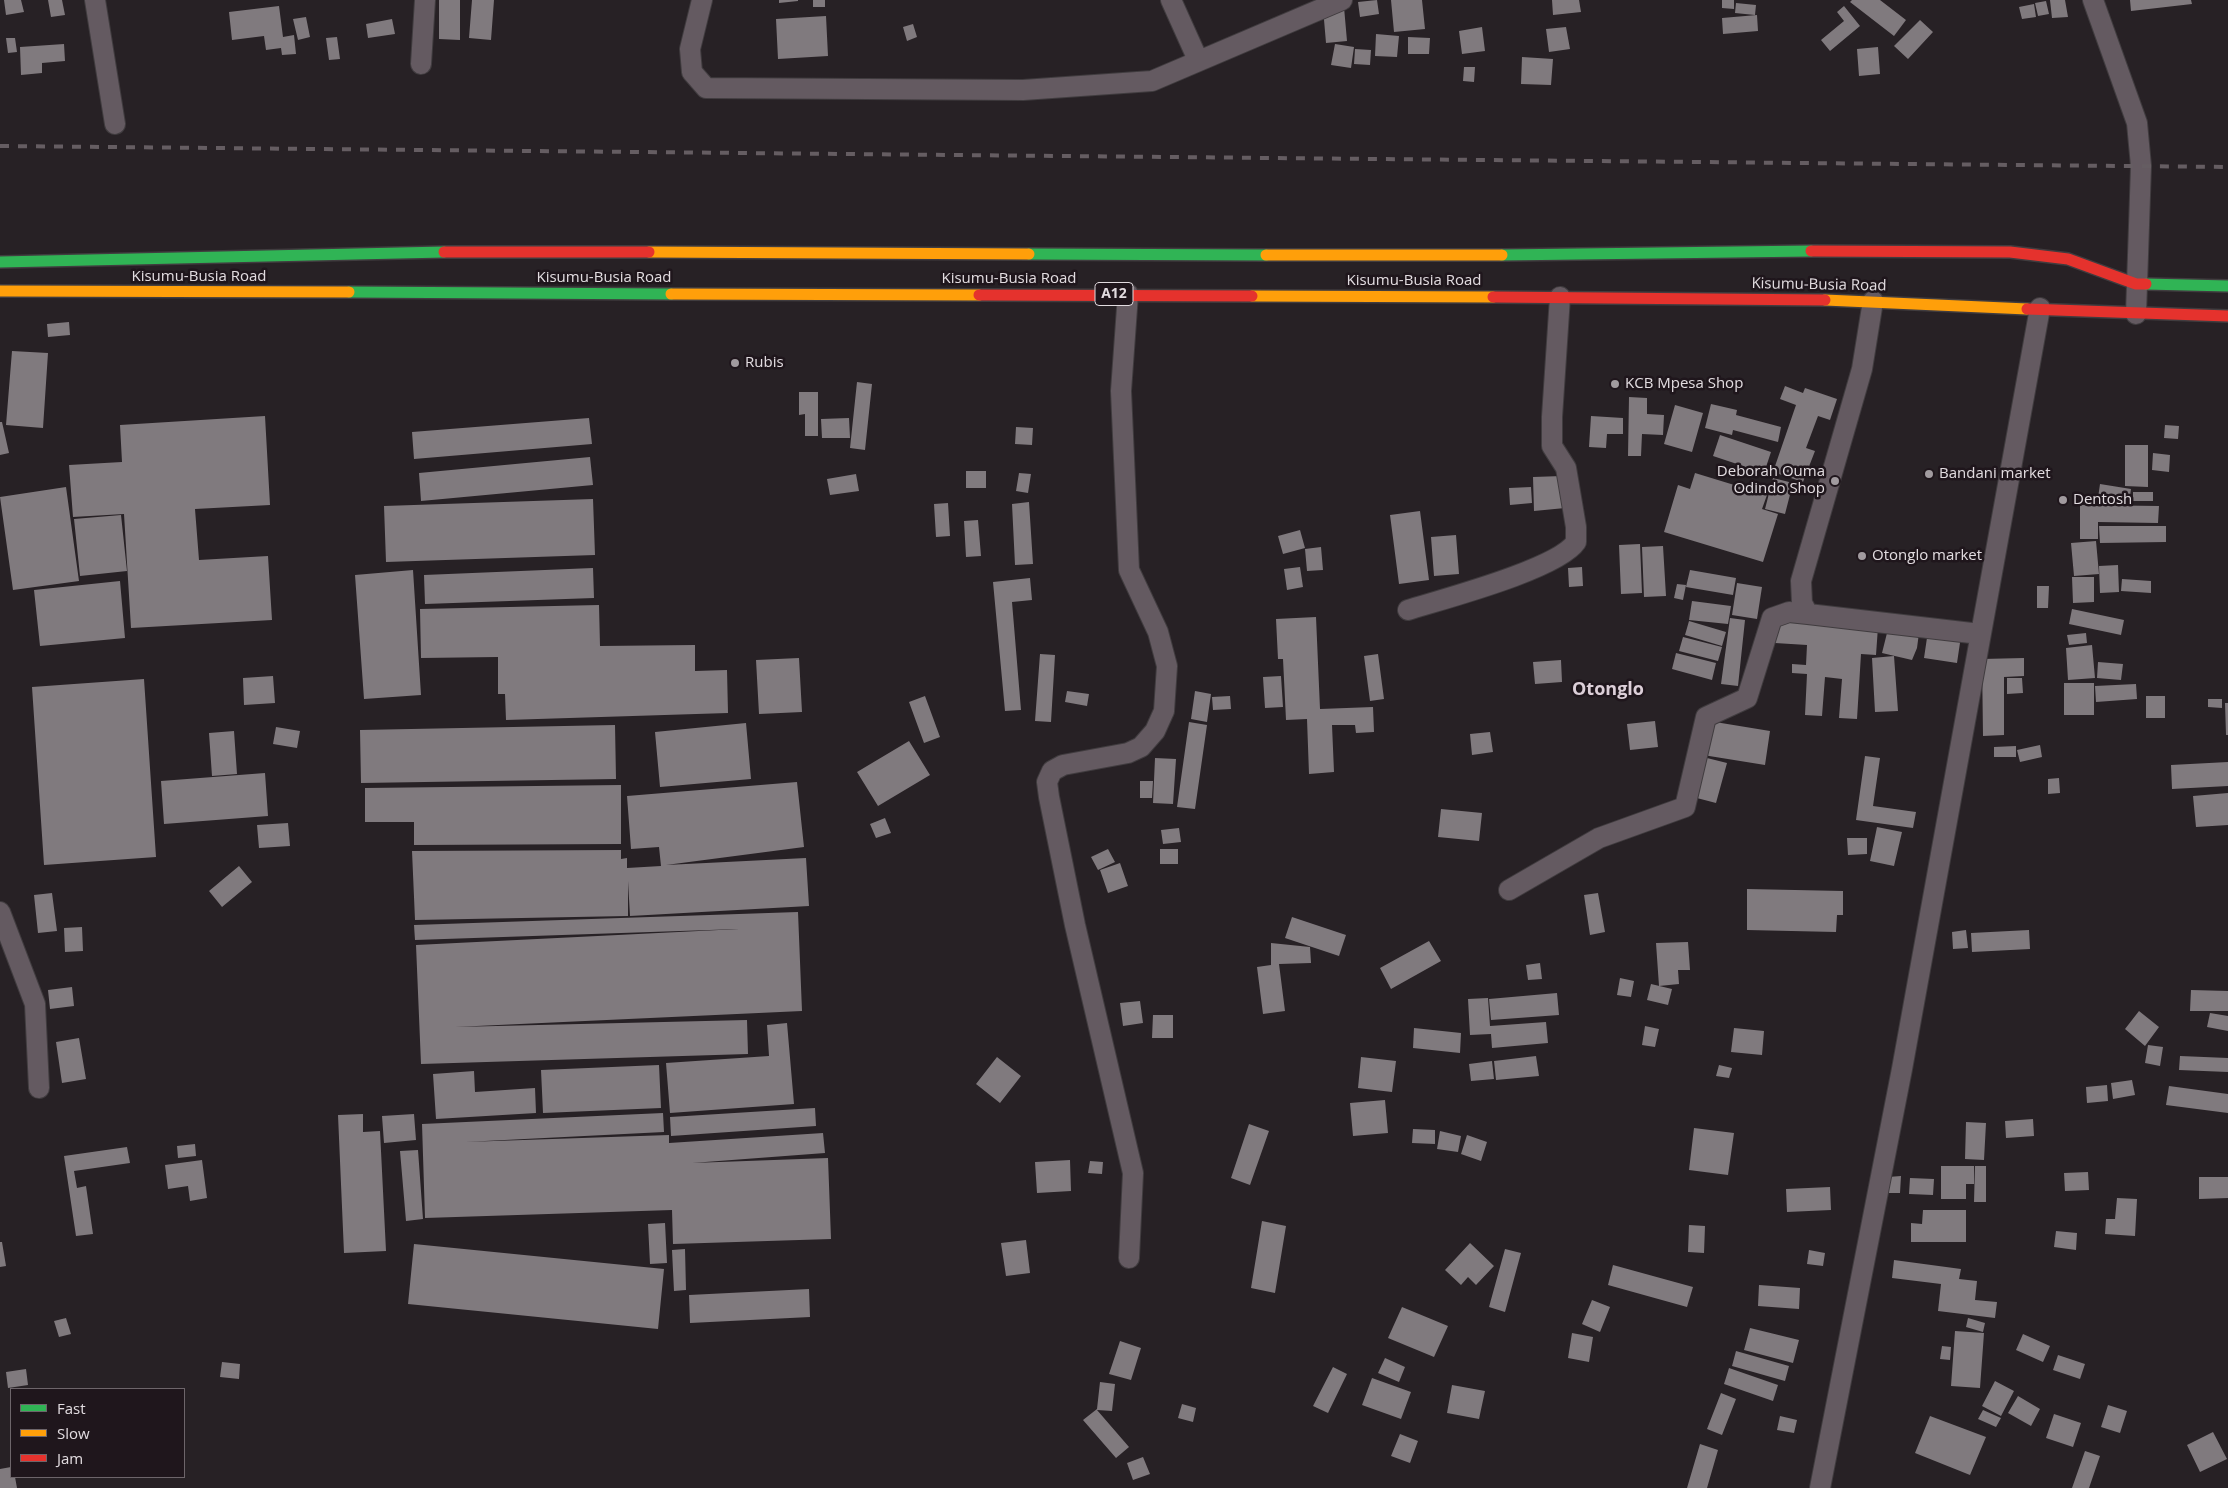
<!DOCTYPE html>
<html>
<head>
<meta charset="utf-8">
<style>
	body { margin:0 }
	#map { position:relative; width:2228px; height:1488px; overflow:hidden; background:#272125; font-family:"Open Sans",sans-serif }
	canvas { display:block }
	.legend { position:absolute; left:10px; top:1388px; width:175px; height:90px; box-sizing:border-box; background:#1f161c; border:1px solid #6d656a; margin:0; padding:6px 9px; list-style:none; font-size:15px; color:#e2dce0 }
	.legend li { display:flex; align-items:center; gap:10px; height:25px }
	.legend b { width:25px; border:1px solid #6d656a }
</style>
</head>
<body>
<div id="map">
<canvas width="2228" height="1488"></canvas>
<ul class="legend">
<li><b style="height:6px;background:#30b455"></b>Fast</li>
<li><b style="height:6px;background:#ff9f0a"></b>Slow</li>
<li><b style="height:6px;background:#e5322d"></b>Jam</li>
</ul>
</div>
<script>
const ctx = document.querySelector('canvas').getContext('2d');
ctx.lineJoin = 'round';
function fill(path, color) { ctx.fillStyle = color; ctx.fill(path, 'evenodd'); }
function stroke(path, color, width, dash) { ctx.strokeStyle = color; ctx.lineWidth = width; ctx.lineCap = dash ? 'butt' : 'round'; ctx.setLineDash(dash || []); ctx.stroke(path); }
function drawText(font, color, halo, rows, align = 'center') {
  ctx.font = font + ' "Open Sans",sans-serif'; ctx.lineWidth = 5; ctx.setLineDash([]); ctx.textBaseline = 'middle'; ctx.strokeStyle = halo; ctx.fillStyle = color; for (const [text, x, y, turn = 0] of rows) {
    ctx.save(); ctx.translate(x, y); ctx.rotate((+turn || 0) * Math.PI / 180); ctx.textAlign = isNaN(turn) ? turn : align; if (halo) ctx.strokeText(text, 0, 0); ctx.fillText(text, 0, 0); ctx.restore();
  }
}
fill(new Path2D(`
	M4,0H21L24,12L6,15Z
	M48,0H62L65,15L51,17Z
	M439,0H460V40L439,39Z
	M472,0H494L491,40L469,38Z
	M779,0H798V1L779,3Z
	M813,0H825V7H813Z
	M1377,0L1379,14L1360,17L1358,2Z
	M1391,0H1422L1425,29L1394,32Z
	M1552,0H1579L1581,12L1553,15Z
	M1722,0H1734V9L1722,8Z
	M1852,0H1880L1906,20L1894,36L1850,2Z
	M2050,0H2065L2068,17L2052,18Z
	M2130,0H2191L2192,4L2131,11Z
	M2046,1L2049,14L2038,16L2035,3Z
	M1736,3L1756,5L1755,15L1735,13Z
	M2034,4L2036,17L2022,19L2019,7Z
	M279,6L283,37L294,35L296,54L282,55L281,48L266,50L264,36L232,40L229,12Z
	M1844,6L1860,26L1830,51L1821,40L1844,21L1837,12Z
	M1344,7L1347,41L1326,43L1323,8Z
	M1757,15L1758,31L1723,34L1722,18Z
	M826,16L828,56L778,59L776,19Z
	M306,17L310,37L298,40L293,19Z
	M392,19L395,34L368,38L366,24Z
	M1920,20L1933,32L1908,59L1894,46Z
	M913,24L917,37L907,41L903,27Z
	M1482,27L1485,51L1462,54L1459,31Z
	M1566,27L1570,49L1549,52L1546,29Z
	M1376,34L1399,36L1397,57L1375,56Z
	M337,37L340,59L329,60L326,38Z
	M1408,37L1430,38L1429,54H1408Z
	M6,38H15L17,52L8,53Z
	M64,44L65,61L42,63V73L21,75L20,47Z
	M1335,44L1354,47L1351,68L1331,65Z
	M1878,47L1880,74L1859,76L1857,49Z
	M1355,49L1371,50L1370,65L1354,64Z
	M1522,57L1553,59L1551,85L1521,84Z
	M1464,67H1475L1474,82L1463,81Z
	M69,322L70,335L48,337L47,324Z
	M12,351L48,353L43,428L6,425Z
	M857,382L872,384L865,450L850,448Z
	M1785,386L1803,393L1805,388L1837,399L1830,420L1818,416L1806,448L1815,451L1803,482L1773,472L1796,405L1780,399Z
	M799,392H818V436H805V414L799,415Z
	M1629,397L1647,398V414L1664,415L1663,435L1642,434L1641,456H1628Z
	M1711,404L1737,410L1736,415L1781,427L1778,442L1733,430L1732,435L1705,428Z
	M1675,405L1703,413L1692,452L1664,444Z
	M265,416L270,505L195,509L199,560L268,556L272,620L131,628L124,514L73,517L69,465L122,462L120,425Z
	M1591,416L1623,418V434H1607L1606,448L1589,447Z
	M589,418L592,444L414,459L412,432Z
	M849,418L850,438H822L821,419Z
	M0,422H2L9,453L0,455Z
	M2165,425L2179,426L2178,439L2164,438Z
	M1016,427L1033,428L1032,445L1015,444Z
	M1720,435L1771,452L1764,473L1713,456Z
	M2125,445H2148V487L2125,486Z
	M2153,453L2170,455L2169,472L2152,470Z
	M590,457L593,485L421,501L419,473Z
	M966,471H986V488H966Z
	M1019,473L1031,474L1028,493L1016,491Z
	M1695,473L1767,495L1762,509L1778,514L1763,562L1664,532L1678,485L1690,489Z
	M856,474L859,491L830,495L827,479Z
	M1562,476L1565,508L1534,511L1533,477Z
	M1773,478L1793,483L1785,514L1765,509Z
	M2100,484L2131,489L2129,503L2098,498Z
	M66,487L79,581L13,590L0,497Z
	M1531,487L1532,503L1510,505L1509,488Z
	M2133,492H2153V501H2133Z
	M593,499L595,555L386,562L384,506Z
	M1029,502L1033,564L1015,565L1012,504Z
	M948,503L950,536L936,537L934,504Z
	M2080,505L2159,506L2158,523L2098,522V539H2080Z
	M1420,511L1429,580L1399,584L1390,515Z
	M121,515L127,571L80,576L74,519Z
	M978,520L981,556L966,557L964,521Z
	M2099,526H2166V542L2100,543Z
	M1300,530L1305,548L1283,554L1278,536Z
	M1456,535L1459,574L1434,576L1431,537Z
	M2096,541L2099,574L2074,576L2071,543Z
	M1640,544L1642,593L1621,594L1619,545Z
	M1663,546L1666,596L1644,597L1642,547Z
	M1321,547L1323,570L1307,571L1305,549Z
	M2118,565L2119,592L2100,593L2099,566Z
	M1300,567L1303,587L1287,590L1284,569Z
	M1582,567L1583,586L1569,587L1568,568Z
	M593,568L594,598L425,604L424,575Z
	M413,570L421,695L364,699L355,575Z
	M1690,570L1736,578L1733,595L1686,587Z
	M2072,577H2094V602L2073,603Z
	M1030,578L1032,600L1012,602L1021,710L1005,711L993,582Z
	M2122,579L2151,581V593L2121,591Z
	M120,581L125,638L40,646L34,590Z
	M1737,583L1762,587L1757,619L1732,615Z
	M1677,584L1686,585L1683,600L1674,598Z
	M2037,586H2049L2048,608H2037Z
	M1692,601L1731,606L1728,624L1689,620Z
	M599,605L600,646L695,645V671L727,670L728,713L506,720L505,694H498V657L421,658L420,609Z
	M2072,609L2124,620L2121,635L2069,624Z
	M1316,617L1320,709L1373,707L1374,732L1356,733L1355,725H1332L1334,772L1309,774L1307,719L1286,720L1283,659H1278L1276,619Z
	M1730,618L1745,620L1738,686L1721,684Z
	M1689,621L1726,632L1722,646L1685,635Z
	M1777,621L1878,627L1876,655L1861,654L1857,719L1839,718L1842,679L1825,677L1822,716L1805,715L1807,674L1792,673V664L1806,665L1807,645L1775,643Z
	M1889,625L1919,633L1917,648L1912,660L1882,653Z
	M1928,631L1961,636L1957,663L1924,658Z
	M2086,633L2087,643L2069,645L2067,635Z
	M1683,637L1722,647L1718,661L1679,651Z
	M2092,645L2095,678L2068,680L2066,648Z
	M1676,653L1716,663L1712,680L1672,669Z
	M1040,654L1055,655L1051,722L1035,721Z
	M1378,654L1384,699L1370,701L1364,656Z
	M1894,656L1898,711L1875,712L1872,658Z
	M799,658L802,712L759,714L756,660Z
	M2024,658V676L2004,677V735L1983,736L1982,659Z
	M1561,660L1562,682L1535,684L1533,662Z
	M2098,662L2123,664L2121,680L2097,678Z
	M273,676L275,703L244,705L243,678Z
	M1281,676L1283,707L1265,708L1263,677Z
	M2007,678H2022L2023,693L2007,694Z
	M144,679L156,857L44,865L32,687Z
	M2064,683H2094V715H2064Z
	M2136,684L2137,699L2096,702L2095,686Z
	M1067,691L1089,694L1087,706L1065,702Z
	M1195,691L1211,694L1207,722L1191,719Z
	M925,696L940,737L924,743L909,702Z
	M1230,696L1231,709L1213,710L1212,697Z
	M2146,696H2165V718H2146Z
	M2208,699H2222V708L2208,707Z
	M2225,703H2228V735H2226Z
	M1655,721L1658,747L1630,750L1627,724Z
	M1709,721L1770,731L1765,765L1703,755Z
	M1189,722L1207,725L1195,809L1177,807Z
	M746,723L751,779L660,787L655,732Z
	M615,725L616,779L361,783L360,730Z
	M276,727L300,731L297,748L273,744Z
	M234,731L237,774L212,776L209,733Z
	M1490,732L1493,752L1472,755L1470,734Z
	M909,741L930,775L878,806L857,772Z
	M2040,745L2042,757L2020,762L2017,750Z
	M2016,746V757H1994V747Z
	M1865,756L1880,758L1873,806L1916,812L1913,828L1856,820Z
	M1703,757L1727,763L1716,803L1693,797Z
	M1155,758L1176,759L1173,804L1153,803Z
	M2228,762V786L2172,789L2171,765Z
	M265,773L268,816L164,824L161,781Z
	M2059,778L2060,793L2048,794V779Z
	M1140,781H1153L1152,798H1140Z
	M797,782L804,847L666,865L806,858L809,906L630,916L628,881V916L415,920L412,851L621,850V859L627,858V868L661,866L659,847L631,849L627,796Z
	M621,785V844L414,845V822H365V788Z
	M2228,793V825L2196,827L2193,796Z
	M1441,809L1482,813L1479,841L1438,837Z
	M885,818L891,833L876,838L870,824Z
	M288,823L290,846L259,848L257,825Z
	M1877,827L1902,832L1894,866L1870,861Z
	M1179,828L1181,842L1163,844L1161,830Z
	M1847,838H1867V854L1848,855Z
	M1108,849L1115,862L1098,870L1091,857Z
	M1160,849H1178V864H1160Z
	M1120,863L1128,886L1108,893L1100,870Z
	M239,866L252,882L222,907L209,891Z
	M1747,889L1843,891V915H1837L1836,932L1747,930Z
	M52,893L57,931L38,933L34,895Z
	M1598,893L1605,932L1590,935L1584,895Z
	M798,912L802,1011L455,1027L747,1020L748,1054L421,1064L416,945L739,929L415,940L414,925Z
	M1292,917L1346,935L1339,956L1285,938Z
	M82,927L83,951L65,952L64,928Z
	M1966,930L1968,948L1953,949L1952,932Z
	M2029,930L2030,949L1972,952L1971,933Z
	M1429,941L1441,961L1391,989L1380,968Z
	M1688,942L1690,970H1678L1679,984L1659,986L1656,943Z
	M1271,943L1310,947L1311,963L1279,964L1285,1011L1263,1014L1257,967L1271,965Z
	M1540,963L1542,979L1528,980L1526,965Z
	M1620,978L1634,981L1631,997L1617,995Z
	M1651,984L1672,989L1668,1005L1647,1000Z
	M72,987L74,1006L50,1009L48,990Z
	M2191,990L2228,991V1011H2190Z
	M1557,993L1559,1015L1491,1020L1489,999Z
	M1488,998L1490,1026L1546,1022L1548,1043L1492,1048L1491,1034L1470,1035L1468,999Z
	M1140,1001L1143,1023L1123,1026L1120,1003Z
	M2139,1011L2159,1027L2145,1046L2125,1029Z
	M2210,1013L2228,1016V1031L2207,1027Z
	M1153,1015H1173V1038H1152Z
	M787,1023L794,1104L670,1113L666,1063L769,1056L767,1025Z
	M1645,1026L1659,1029L1655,1047L1642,1045Z
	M1414,1028L1461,1033L1460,1053L1413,1048Z
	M1734,1028L1764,1031L1762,1055L1731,1052Z
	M79,1038L86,1079L62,1083L56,1042Z
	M2148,1045L2163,1047L2160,1066L2145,1063Z
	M1536,1056L1539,1076L1496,1080L1494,1061Z
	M2180,1056L2228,1058V1072L2179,1070Z
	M997,1057L1021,1076L1000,1103L976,1084Z
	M1361,1057L1396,1061L1392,1092L1358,1088Z
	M1492,1061L1494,1079L1471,1081L1469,1064Z
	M659,1065L661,1108L543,1113L541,1070Z
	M1719,1065L1732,1068L1729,1078L1716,1076Z
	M474,1071L475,1092L535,1088L536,1113L436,1119L433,1074Z
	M2132,1080L2135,1095L2113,1099L2111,1083Z
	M2107,1085L2108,1101L2087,1103L2086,1087Z
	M2169,1086L2228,1094V1113L2166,1105Z
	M1385,1100L1388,1133L1353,1136L1350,1103Z
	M815,1108L816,1126L671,1136L670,1117Z
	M663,1113L664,1132L465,1142L669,1135V1143L823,1133L825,1153L692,1163L828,1158L831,1239L673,1244L672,1210L425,1218L422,1124Z
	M363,1114V1132L380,1131L386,1251L344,1253L338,1115Z
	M414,1114L416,1140L384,1143L382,1116Z
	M2033,1119L2034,1136L2006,1138L2005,1121Z
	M1966,1122L1986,1123L1984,1160L1965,1159Z
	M1249,1124L1269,1131L1250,1185L1231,1178Z
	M1694,1128L1734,1133L1728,1175L1689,1170Z
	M1413,1129L1435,1130V1144L1412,1143Z
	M1440,1131L1461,1136L1458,1152L1437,1149Z
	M1467,1135L1487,1142L1481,1161L1461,1154Z
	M195,1144L196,1156L178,1158L177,1146Z
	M127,1147L130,1163L74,1171L77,1188L86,1186L93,1234L76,1236L64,1156Z
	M418,1150L423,1219L406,1221L400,1151Z
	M202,1160L207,1198L190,1201L188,1186L168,1189L165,1165Z
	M1070,1160L1071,1191L1037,1193L1035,1162Z
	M1090,1161L1103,1162L1102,1174L1088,1173Z
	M1941,1166H1974V1184H1966V1199H1941Z
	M1975,1166H1986V1202H1974Z
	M2088,1172L2089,1190L2065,1191L2064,1173Z
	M1901,1176L1900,1193H1888V1177Z
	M2199,1177H2228V1198L2199,1199Z
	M1910,1178L1934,1179L1933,1195L1909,1194Z
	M1830,1187L1831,1210L1787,1212L1786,1189Z
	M2117,1198L2137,1199L2135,1236L2105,1234L2106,1219H2115Z
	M1923,1210H1966V1242H1911V1223L1922,1224Z
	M1262,1221L1286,1226L1275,1293L1251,1288Z
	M665,1223L667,1263L650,1264L648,1224Z
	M1689,1225L1705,1226L1704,1253L1688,1252Z
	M2056,1231L2077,1233L2076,1250L2054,1247Z
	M1026,1240L1030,1273L1006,1276L1001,1243Z
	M0,1242H2L6,1266L0,1267Z
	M1470,1243L1494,1266L1476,1285L1468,1277L1461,1285L1445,1270Z
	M414,1244L664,1269L658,1329L408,1304Z
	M685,1249L686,1290L674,1291L672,1250Z
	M1505,1249L1521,1253L1505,1312L1489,1307Z
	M1809,1250L1825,1253L1823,1266L1807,1264Z
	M1894,1260L1961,1269L1959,1279L1977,1281L1975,1300L1997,1302L1995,1318L1938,1311L1941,1284L1892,1278Z
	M1613,1265L1693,1287L1687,1307L1608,1285Z
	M1759,1285L1800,1288L1799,1309L1758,1306Z
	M809,1289L810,1317L690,1323L689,1295Z
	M1592,1300L1610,1307L1600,1332L1582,1324Z
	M1402,1307L1448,1326L1434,1357L1388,1338Z
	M66,1318L71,1334L59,1337L54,1321Z
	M1968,1318L1985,1323L1983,1332L1966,1327Z
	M1750,1328L1799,1340L1793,1363L1744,1350Z
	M1955,1331L1984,1333L1980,1388L1951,1386Z
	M1572,1333L1593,1337L1589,1362L1568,1358Z
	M2023,1334L2050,1346L2043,1362L2016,1350Z
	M1120,1341L1141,1348L1131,1380L1109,1374Z
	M1942,1346L1951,1347L1950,1360L1940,1359Z
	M1736,1351L1789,1366L1785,1381L1732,1366Z
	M2058,1355L2085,1364L2080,1379L2053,1370Z
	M1385,1358L1405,1367L1399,1382L1378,1373Z
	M222,1362L240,1364L239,1379L220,1377Z
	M1333,1367L1347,1374L1328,1413L1313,1406Z
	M1729,1368L1778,1385L1773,1401L1724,1384Z
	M26,1369L28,1385L8,1388L6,1372Z
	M1372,1378L1411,1392L1401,1419L1362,1405Z
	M1995,1381L2014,1391L2001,1416L1982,1406Z
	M1100,1382L1115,1384L1112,1411L1097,1410L1129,1447L1116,1458L1083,1420L1097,1409Z
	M1452,1385L1485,1391L1479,1419L1447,1413Z
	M1721,1393L1736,1399L1722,1435L1707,1429Z
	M2018,1396L2040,1409L2031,1426L2008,1413Z
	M1182,1404L1196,1408L1193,1422L1178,1418Z
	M2108,1405L2127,1411L2120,1433L2101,1427Z
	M1983,1410L2001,1418L1996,1427L1978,1419Z
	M2054,1414L2081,1423L2073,1447L2046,1438Z
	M1780,1416L1797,1420L1794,1433L1777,1430Z
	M1930,1416L1986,1437L1970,1475L1915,1453Z
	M2213,1432L2227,1459L2200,1472L2187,1445Z
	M1400,1434L1418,1441L1410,1463L1391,1456Z
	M1700,1444L1718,1450L1707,1488H1687Z
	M2085,1451L2100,1456L2089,1488H2072Z
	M1143,1457L1150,1474L1133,1480L1127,1463Z
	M11,1467V1477H15L17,1488H0V1469Z`), '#807a7e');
const street = new Path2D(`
	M95,0L115,124
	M702,0L690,49L692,72L706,88L1023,90L1152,81L1342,0
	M1171,0L1198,60
	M2093,0L2137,123L2141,166L2136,314
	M421,64L425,0
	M1128,294L1121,391L1129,570L1158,632L1167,666L1164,711L1155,731L1141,747L1128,753L1063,765L1052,771L1047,782L1049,797L1075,925L1133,1173L1129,1258
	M1873,301L1862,369L1801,581L1802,603L1808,614L1980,634
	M1408,610C1443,599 1558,569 1576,542V527L1566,468L1552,446V417L1560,297
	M1509,890L1599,838L1685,807L1706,717L1747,698L1772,618L1789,612L1808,614
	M0,912L35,1004L39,1088
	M1820,1488L1902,1069L2040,308`);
const fast = new Path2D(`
	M1029,254L1266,255
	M1502,255L1811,251
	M0,262L444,252
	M2146,284L2228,286
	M349,292L671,294`);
const slow = new Path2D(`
	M649,252L1029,254
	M1266,255H1502
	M0,291L349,292
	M671,294L979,295
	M1252,296L1493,297
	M1825,300L2027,309`);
const jam = new Path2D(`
	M1811,251L2010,252L2068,259L2136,284H2146
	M444,252H649
	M979,295L1252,296
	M1493,297L1825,300
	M2027,309L2228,316`);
stroke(street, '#403c3f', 22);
stroke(fast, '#403c3f', 14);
stroke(slow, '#403c3f', 14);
stroke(jam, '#403c3f', 14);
stroke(street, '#645a61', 20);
stroke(fast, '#30b455', 11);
stroke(slow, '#ff9f0a', 11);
stroke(jam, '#e5322d', 11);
stroke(new Path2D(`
	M0,146L2228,167`), '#655d62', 4, [9, 9]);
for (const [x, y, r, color] of [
	[735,363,5,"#a19b9f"],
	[1615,384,5,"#a19b9f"],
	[1929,474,5,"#a19b9f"],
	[1835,481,5,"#a19b9f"],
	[2063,500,5,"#a19b9f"],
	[1862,556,5,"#a19b9f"]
]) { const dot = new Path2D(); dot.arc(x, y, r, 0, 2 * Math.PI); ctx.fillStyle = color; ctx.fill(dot); stroke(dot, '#1f161c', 2); }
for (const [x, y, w] of [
	[1114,294,38]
]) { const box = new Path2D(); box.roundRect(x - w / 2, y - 11.5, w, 23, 4); ctx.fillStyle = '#1f161c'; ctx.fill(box); stroke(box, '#e2dce0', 1); }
drawText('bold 14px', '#e2dce0', null, [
	["A12",1114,294]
]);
drawText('15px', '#e2dce0', '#1f161c', [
	["Kisumu-Busia Road",199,277],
	["Kisumu-Busia Road",604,278],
	["Kisumu-Busia Road",1009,279],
	["Kisumu-Busia Road",1414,281],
	["Kisumu-Busia Road",1819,285,1]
]);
drawText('15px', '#e2dce0', '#1f161c', [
	["Rubis",745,363],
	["KCB Mpesa Shop",1625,384],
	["Deborah Ouma",1825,472,"right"],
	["Odindo Shop",1825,489,"right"],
	["Bandani market",1939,474],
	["Dentosh",2073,500],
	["Otonglo market",1872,556]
], 'left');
drawText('bold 18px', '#dccfd8', '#1f161c', [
	["Otonglo",1608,690]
]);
</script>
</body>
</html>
